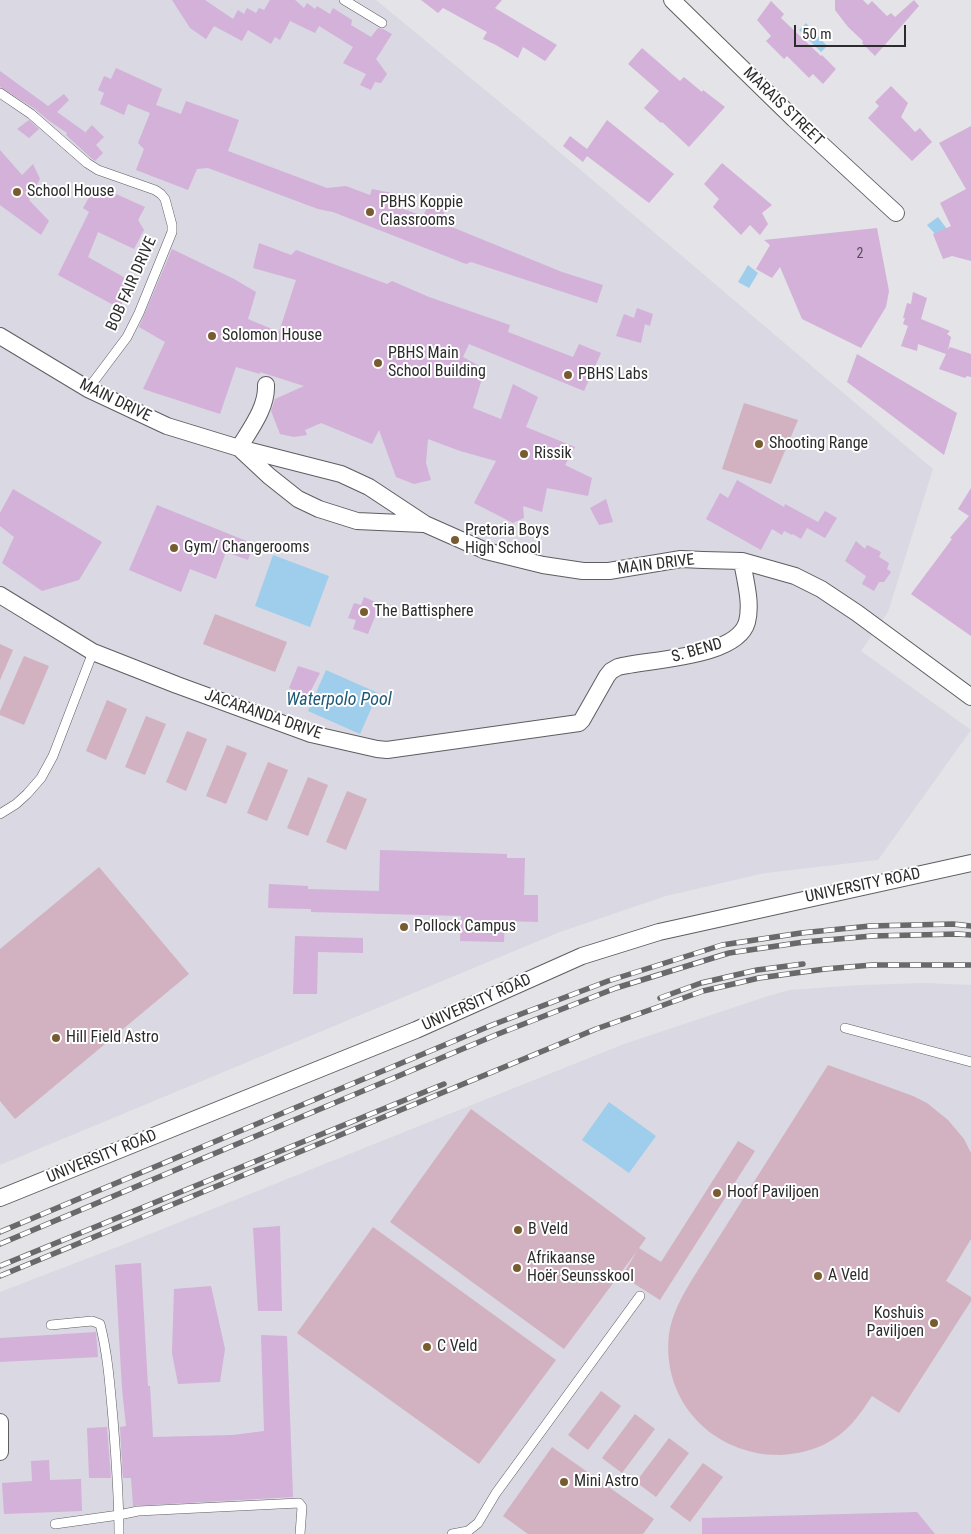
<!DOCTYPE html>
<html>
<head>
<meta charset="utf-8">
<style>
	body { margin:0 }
	#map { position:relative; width:971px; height:1534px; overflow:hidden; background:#e4e3e7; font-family:"Roboto Condensed",sans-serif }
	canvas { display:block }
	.scale { position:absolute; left:794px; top:25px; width:112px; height:22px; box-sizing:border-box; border:2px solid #2c2c2d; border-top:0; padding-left:6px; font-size:15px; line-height:18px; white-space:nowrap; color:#2c2c2d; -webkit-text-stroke:4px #fff; paint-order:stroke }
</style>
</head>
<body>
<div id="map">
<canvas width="971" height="1534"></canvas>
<div class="scale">50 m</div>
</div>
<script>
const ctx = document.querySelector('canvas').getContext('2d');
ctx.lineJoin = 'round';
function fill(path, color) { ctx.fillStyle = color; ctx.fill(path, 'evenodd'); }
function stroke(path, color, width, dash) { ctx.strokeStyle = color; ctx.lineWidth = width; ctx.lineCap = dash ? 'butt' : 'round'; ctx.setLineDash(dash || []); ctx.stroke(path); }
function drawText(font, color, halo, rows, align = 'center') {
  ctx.font = font + ' "Roboto Condensed",sans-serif'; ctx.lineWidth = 4; ctx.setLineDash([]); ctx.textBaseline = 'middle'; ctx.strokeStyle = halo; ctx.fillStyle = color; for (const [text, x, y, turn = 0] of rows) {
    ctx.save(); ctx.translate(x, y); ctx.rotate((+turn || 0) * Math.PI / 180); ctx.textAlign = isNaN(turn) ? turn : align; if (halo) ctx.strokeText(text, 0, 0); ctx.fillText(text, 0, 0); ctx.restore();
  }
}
fill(new Path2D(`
	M0,0H376L524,122L933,469L888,612L861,651L971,730L878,860L765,873L666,896L560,932L0,1165Z
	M926,983L971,985V1534H0V1292L125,1244L624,1044L765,997L789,990L861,985Z`), '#d9d8e3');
fill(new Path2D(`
	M744,403L798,420L771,484L722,469Z
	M215,614L287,642L275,672L203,644Z
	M0,644L13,650L0,680Z
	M24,656L49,666L24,725L0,715V711Z
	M107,700L127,709L106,760L86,751Z
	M146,716L166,724L145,775L125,767Z
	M187,731L207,739L186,791L166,782Z
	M227,745L247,753L226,804L206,796Z
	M268,762L288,770L267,821L247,813Z
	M308,777L328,785L308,836L287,828Z
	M347,791L367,799L346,850L326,842Z
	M99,867L189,974L15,1119L0,1101V949Z
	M828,1065L913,1096L927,1103L948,1120L964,1139L971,1153V1239L946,1281L971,1297V1301L899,1413L872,1396C859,1416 847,1433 825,1444C811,1451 796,1454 781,1455C714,1456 661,1402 669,1334C672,1314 682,1296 693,1278Z
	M471,1109L646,1238L639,1248L661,1262L738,1141L755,1151L660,1300L622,1276L637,1251L564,1349L390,1222Z
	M373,1227L556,1360L479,1464L297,1333Z
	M601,1391L621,1406L588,1450L568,1435Z
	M635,1414L655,1429L622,1473L602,1458Z
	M669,1438L689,1453L656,1497L636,1482Z
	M552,1447L654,1519L643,1534H528L503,1516Z
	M703,1463L723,1477L690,1522L670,1507Z`), '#d2b2c0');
fill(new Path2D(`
	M806,23L827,46L821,52L799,30Z
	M938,217L947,229L936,235L927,225Z
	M748,265L758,273L749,288L738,282Z
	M273,555L329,576L310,627L255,606Z
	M326,670L378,693L360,734L308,711Z
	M609,1102L656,1136L629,1173L582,1140Z`), '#9eceec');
fill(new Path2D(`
	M172,0H205L233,19L238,10L244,14L247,8L256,13L259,8L264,10L270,0H295L304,8L307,3L315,9L317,6L330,14L333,8L352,20L351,25L371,37L378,28L383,29L392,34L376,59L387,74L381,83L375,82L371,90L360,85L366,74L343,63L353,47L319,26L315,33L290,21L280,40L275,37L271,44L248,30L242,41L214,26L206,39L190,28Z
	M421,0H502L495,8L557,45L545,61L523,47L518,58L496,45L483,39L487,32L443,8L438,13Z
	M835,0H863L868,5L872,1L887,16L891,13L895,17L914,0L919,6L875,56L862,43L863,41L848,27L835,10Z
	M771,1L784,14L781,18L821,56L822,55L836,69L823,84L813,74L809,78L787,56L784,59L766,41L771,36L757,20Z
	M642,48L680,81L684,77L702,92L703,90L725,107L689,147L662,122L661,123L644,108L659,91L628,64Z
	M116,68L162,89L156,105L181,114L186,101L239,120L228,151L327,188L346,186L370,195L372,189L392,193L389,204L423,216L431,199L446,205L442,223L562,272L603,285L597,303L471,262L466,264L333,212L318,209L208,168L197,169L188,190L136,170L144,149L138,143L150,113L128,104L124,115L100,104L104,93L98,90L104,76L111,79Z
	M0,71L48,106L64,94L69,100L57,112L85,132L84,134L92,125L104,137L96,145L103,153L95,161L91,158L66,135L67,133L48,120L35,109L0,87Z
	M891,86L908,103L901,117L915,132L920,128L932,142L912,161L868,118L879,106L875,102Z
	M29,120L39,129L29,138L17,129Z
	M607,120L674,174L649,203L587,156L583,162L563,146L570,136L587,149Z
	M971,126V261L952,256L943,259L933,234L951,226L940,203L966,189L939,143Z
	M0,150L22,175L33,164L40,179L29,200L49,221L41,235L0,205Z
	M722,163L772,205L762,213L768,224L760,235L750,225L741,235L713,207L719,199L704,184Z
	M96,185L145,207L138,220L144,230L134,249L98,232L88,257L134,283L119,308L58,275L89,212L83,208Z
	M877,228L889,291L886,307L861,348L802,319L780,267L772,278L756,269L770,245L764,240Z
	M259,243L291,255L296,250L387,284L392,281L429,297L510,325L508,332L573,357L579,344L601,353L584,391L469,344L463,357L485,369L473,408L501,419L513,384L538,397L526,427L575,447L565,465L592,478L588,496L547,488L542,512L523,506L524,518L513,523L474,503L496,461L460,451L428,439L426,463L431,480L414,484L396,477L379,430L372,444L321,423L305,430L307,435L294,437L280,434L271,411L275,399L304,386L260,372V374L236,367L220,414L143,389L165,342L139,327L172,249L234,279L256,292L248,319L279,332L296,280L253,268Z
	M913,292L927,298L921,319L950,331L947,334L951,337L948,350L950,347L971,354V377L967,376L965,378L939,369L946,354L918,344L917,351L901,346L908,326L903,324L905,318H903L907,303L911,304Z
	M637,308L653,314L650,326L645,324L641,343L616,336L624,314L634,318Z
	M857,354L957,413L944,455L847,382Z
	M737,480L784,507L785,504L818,522L825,511L837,518L825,538L807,528L801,539L793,534L792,535L784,531L782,535L772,529L761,550L706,519L720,493L728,498Z
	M971,488V636L911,594L952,539L950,538L969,516L958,509Z
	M13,489L102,542L79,580L42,591L2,563L14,537L0,526V513Z
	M606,499L613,522L599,525L590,508Z
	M157,505L254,544L248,560L226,552L216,579L190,569L181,592L129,570Z
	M856,541L865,549L867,545L881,552L879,557L889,563L887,569L891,572L884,582H879L874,591L862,584L866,576L845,561Z
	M364,597L380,604L368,634L353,629L356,620L348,618L354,603L361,605Z
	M298,666L320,673L308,696L289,688Z
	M380,850L507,854V858H525L524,895H538V922L505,921L504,942L460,941L461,916L311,912V909L268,908L269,884L308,886V889L379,891Z
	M295,936L363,938V953L318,952L317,994H293Z
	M280,1226L282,1311H258L253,1228Z
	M141,1263L148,1386H150L153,1437L233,1435L264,1431L261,1335L287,1336L293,1497L133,1506L131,1478H123L120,1427L126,1426L122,1389L115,1265Z
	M211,1286L225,1349L220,1382L178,1384L172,1353L174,1289Z
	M96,1332L98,1357L0,1362V1338Z
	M107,1427L111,1478H89L87,1428Z
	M49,1460L50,1480L81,1479L82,1511L4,1514L2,1483L32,1481L31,1461Z
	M917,1512L935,1534H702V1518Z`), '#d3b1d8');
const service = new Path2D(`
	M344,0L382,23
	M0,93L31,114L87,163L98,170L155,190L161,194L165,199L172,225V232L139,313L127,337L88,389
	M0,814L16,804L27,794L41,778L53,756L93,652
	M845,1028L971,1062
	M51,1325L92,1321L100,1324C108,1355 110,1387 113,1419C116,1457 119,1496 119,1534
	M55,1524L119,1515L138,1511L299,1503L302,1507L300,1534
	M452,1534L468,1531L478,1523L496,1493L640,1296`);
const minor = new Path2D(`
	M672,0L794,119L896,213
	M0,336L88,389L167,426L239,448L341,474L369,487L425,524L486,551L543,565L583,571H609L681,559L703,560L742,561L795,576L821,589L857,613L971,697
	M239,448L269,476L298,499L319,509L357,521L423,524
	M239,448C250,429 267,408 266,385
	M0,595L93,652L177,685L311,734L377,749L387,750L579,723L582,720L607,676L611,671L618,667C649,659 737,658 747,622C752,603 745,580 742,561
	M0,1198L416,1030L582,956L659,932L971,863
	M0,1422V1452`);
stroke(service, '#5e5d61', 10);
stroke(minor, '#5e5d61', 18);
stroke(service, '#fff', 9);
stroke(minor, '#fff', 16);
const rail = new Path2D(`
	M660,998L701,983L757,970L803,964
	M0,1232L492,1025L608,981L722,945L801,933L870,926L953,924L971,926
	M0,1244L498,1034L616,988L729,953L804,942L872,936L958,934L971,935
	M0,1266L444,1084
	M0,1276L596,1029L703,991L759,978L825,969L872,965H971`);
stroke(rail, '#69696b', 5.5);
stroke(rail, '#fff', 4, [11]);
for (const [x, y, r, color] of [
	[17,192,5,"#785c2f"],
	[370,212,5,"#785c2f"],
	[212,336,5,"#785c2f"],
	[378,363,5,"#785c2f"],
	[568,375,5,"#785c2f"],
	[759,444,5,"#785c2f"],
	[524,454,5,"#785c2f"],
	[455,540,5,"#785c2f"],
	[174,548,5,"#785c2f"],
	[364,612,5,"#785c2f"],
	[404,927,5,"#785c2f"],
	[56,1038,5,"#785c2f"],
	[717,1193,5,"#785c2f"],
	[518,1230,5,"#785c2f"],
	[517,1268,5,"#785c2f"],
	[818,1276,5,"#785c2f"],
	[934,1323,5,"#785c2f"],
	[427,1347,5,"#785c2f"],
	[564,1482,5,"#785c2f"]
]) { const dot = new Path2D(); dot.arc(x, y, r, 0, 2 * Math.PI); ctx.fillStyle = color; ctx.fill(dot); stroke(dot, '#fff', 2); }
drawText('14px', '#564d58', null, [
	["2",860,254]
]);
drawText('16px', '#2c2c2d', '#fff', [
	["MARAIS STREET",783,107,44],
	["BOB FAIR DRIVE",132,284,-66],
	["MAIN DRIVE",115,401,26],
	["MAIN DRIVE",656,565,-7],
	["S. BEND",697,651,-16],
	["JACARANDA DRIVE",263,715,19],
	["UNIVERSITY ROAD",863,886,-12],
	["UNIVERSITY ROAD",477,1003,-24],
	["UNIVERSITY ROAD",102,1157,-22]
]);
drawText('16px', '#2c2c2d', '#fff', [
	["School House",27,192],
	["PBHS Koppie",380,203],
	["Classrooms",380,221],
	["Solomon House",222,336],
	["PBHS Main",388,354],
	["School Building",388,372],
	["PBHS Labs",578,375],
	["Shooting Range",769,444],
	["Rissik",534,454],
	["Pretoria Boys",465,531],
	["High School",465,549],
	["Gym/ Changerooms",184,548],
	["The Battisphere",374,612],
	["Pollock Campus",414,927],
	["Hill Field Astro",66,1038],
	["Hoof Paviljoen",727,1193],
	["B Veld",528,1230],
	["Afrikaanse",527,1259],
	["Hoër Seunsskool",527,1277],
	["A Veld",828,1276],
	["Koshuis",924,1314,"right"],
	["Paviljoen",924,1332,"right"],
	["C Veld",437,1347],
	["Mini Astro",574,1482]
], 'left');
drawText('italic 18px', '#1e5876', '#fff', [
	["Waterpolo Pool",339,700]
]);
</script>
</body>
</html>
